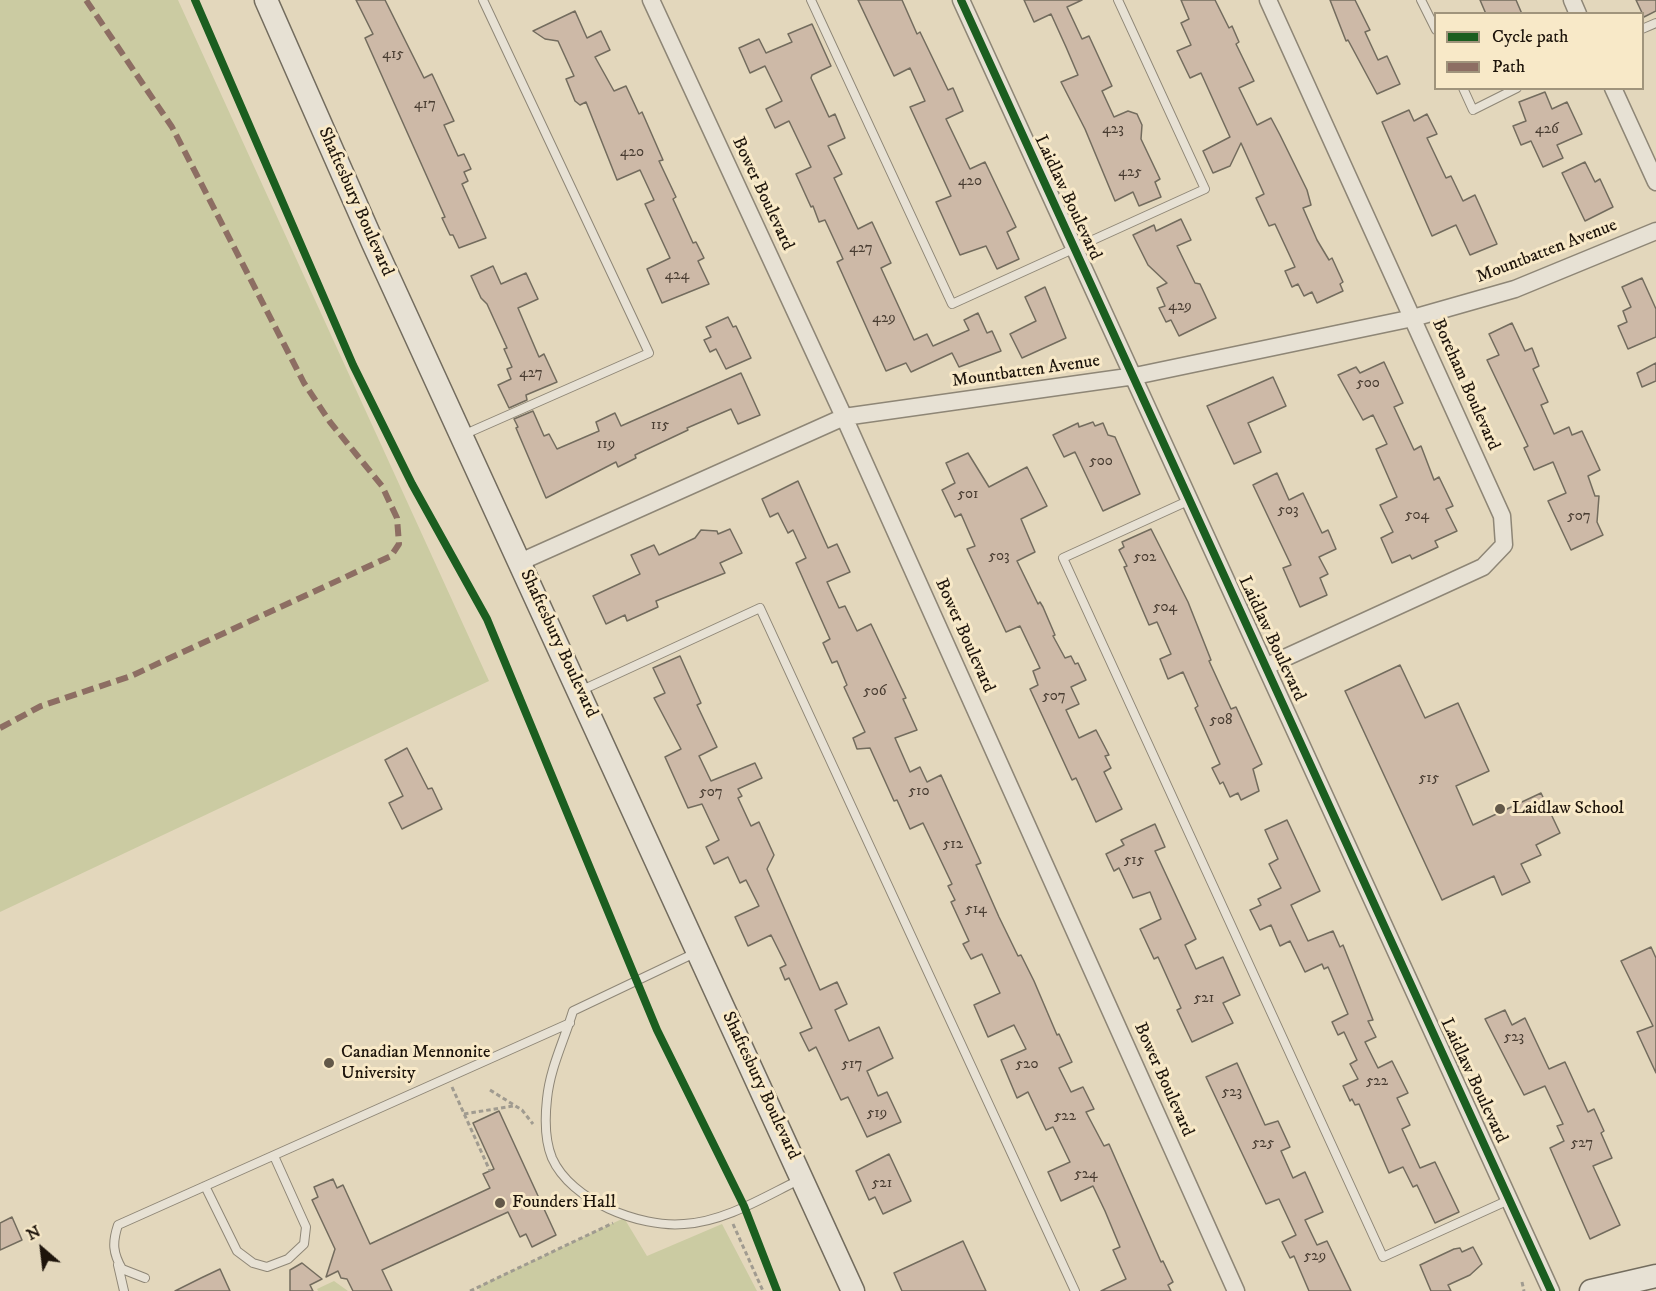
<!DOCTYPE html>
<html>
<head>
<meta charset="utf-8">
<style>
	body { margin:0 }
	#map { position:relative; width:1656px; height:1291px; overflow:hidden; background:#e3d7bc; font-family:"IM FELL DW Pica",serif }
	canvas { display:block }
	.legend { position:absolute; left:1434px; top:12px; width:210px; height:78px; box-sizing:border-box; background:#f8e9c8; border:2px solid #a0947c; margin:0; padding:8px 10px; list-style:none; font-size:18px; color:#1d140b }
	.legend li { display:flex; align-items:center; gap:12px; height:30px }
	.legend b { width:30px; border:2px solid #a0947c }
	.north { position:absolute; left:12px; top:1219px; width:60px; height:60px; -webkit-text-stroke:4px #f8e9c8; paint-order:stroke; rotate:332deg; font-size:16px; font-weight:700; line-height:24px; text-align:center; color:#1d140b }
	.north::after { content:''; display:block; margin:auto; width:21px; height:27px; background:#1d140b; clip-path:polygon(50% 0,100% 100%,50% 72%,0 100%) }
</style>
</head>
<body>
<div id="map">
<canvas width="1656" height="1291"></canvas>
<ul class="legend">
<li><b style="height:8px;background:#1b5e20"></b>Cycle path</li>
<li><b style="height:8px;background:#8d6e63"></b>Path</li>
</ul>
<div class="north">N</div>
</div>
<script>
const ctx = document.querySelector('canvas').getContext('2d');
ctx.lineJoin = 'round';
function fill(path, color) { ctx.fillStyle = color; ctx.fill(path, 'evenodd'); }
function stroke(path, color, width, dash) { ctx.strokeStyle = color; ctx.lineWidth = width; ctx.lineCap = dash ? 'butt' : 'round'; ctx.setLineDash(dash || []); ctx.stroke(path); }
function drawText(font, color, halo, rows, align = 'center') {
  ctx.font = font + ' "IM FELL DW Pica",serif'; ctx.lineWidth = 6; ctx.setLineDash([]); ctx.textBaseline = 'middle'; ctx.strokeStyle = halo; ctx.fillStyle = color; for (const [text, x, y, turn = 0] of rows) {
    ctx.save(); ctx.translate(x, y); ctx.rotate((+turn || 0) * Math.PI / 180); ctx.textAlign = isNaN(turn) ? turn : align; if (halo) ctx.strokeText(text, 0, 0); ctx.fillText(text, 0, 0); ctx.restore();
  }
}
fill(new Path2D(`
	M0,0H178L489,681L0,912Z
	M624,1218L647,1256L722,1224L757,1291H480L478,1287Z
	M334,1281L348,1291H318L317,1289Z`), '#cbcba2');
const building = new Path2D(`
	M356,0H385L424,78L432,74L454,121L444,125L458,156L464,154L471,169L464,172L468,181L462,184L486,238L459,248L453,235H450L442,218L445,217L365,38L373,34Z
	M858,0H902L917,34L920,32L948,90L953,88L963,111L946,119L970,169L985,162L1016,227L1007,232L1019,259L997,269L986,246L960,255L936,202L951,196L910,107L925,101L910,68L894,76Z
	M1024,0H1082L1067,7L1082,39L1089,36L1112,86L1102,91L1114,117L1128,111L1137,114L1142,125L1141,139L1160,179L1155,182L1161,197L1139,206L1133,192L1115,201L1085,129L1061,82L1078,75L1066,47L1051,14L1034,22Z
	M1181,0H1215L1229,28L1232,26L1239,42L1236,44L1254,81L1239,88L1257,125L1271,118L1280,135L1307,190L1311,205L1303,208L1317,240L1329,260L1332,258L1343,282L1340,284L1343,291L1317,303L1312,292L1304,296L1298,284L1292,287L1285,271L1295,267L1275,224L1269,226L1256,198L1264,194L1241,143L1230,166L1213,173L1203,151L1230,137L1201,73L1190,78L1177,51L1191,45L1181,23L1189,19Z
	M1330,0H1355L1370,30L1365,32L1378,60L1387,56L1400,84L1377,94L1348,40L1346,41Z
	M1480,0H1516L1522,14H1486Z
	M1636,0H1656V11L1644,17Z
	M575,11L587,38L601,31L610,50L595,57L614,91L626,86L639,114L642,112L663,160L659,161L676,197L673,199L693,243L696,242L704,258L698,261L709,284L662,303L647,269L670,258L645,204L654,200L640,170L617,180L586,102L580,105L575,101L566,79L574,76L558,41L545,39L533,31Z
	M812,24L831,66L812,75L811,78L829,117L835,114L845,138L828,146L842,174L834,178L858,229L872,222L891,263L881,268L914,340L927,334L933,346L969,330L964,320L978,313L987,333L992,331L1001,351L959,367L952,353L911,372L906,363L886,371L837,262L843,259L825,220L819,222L813,206L811,207L796,174L811,167L789,121L775,128L766,109L782,101L765,66L750,73L739,48L759,39L766,53L792,42L788,34Z
	M1545,92L1552,109L1567,102L1582,134L1557,145L1563,158L1543,167L1531,141L1521,145L1513,126L1526,121L1519,102Z
	M1409,110L1414,121L1427,114L1437,134L1427,138L1446,178L1451,176L1463,201L1475,195L1497,244L1470,255L1456,225L1432,236L1382,122Z
	M1585,162L1595,182L1600,179L1613,207L1585,221L1562,173Z
	M1181,219L1191,240L1177,246L1195,283L1200,284L1216,318L1179,336L1171,320L1166,322L1159,308L1165,306L1157,288L1167,283L1148,265L1133,235L1154,225L1156,231Z
	M493,266L501,284L526,273L538,299L518,308L539,357L544,354L557,382L526,395L527,400L509,408L498,385L511,379L507,369L512,367L504,349L507,348L487,304L481,298L471,276Z
	M1642,278L1656,309V337L1628,349L1618,326L1627,322L1623,311L1631,307L1622,287Z
	M1045,287L1066,338L1022,358L1010,334L1036,321L1025,297Z
	M728,317L733,327L736,326L751,358L726,369L716,349L710,352L704,340L711,337L706,327Z
	M1512,323L1525,351L1532,348L1539,366L1533,369L1548,402L1541,405L1554,434L1569,427L1572,435L1582,431L1600,470L1588,476L1595,496H1599L1597,522L1603,535L1571,550L1548,501L1566,493L1553,462L1534,470L1524,448L1528,446L1487,360L1499,355L1489,334Z
	M1384,362L1403,403L1394,407L1414,450L1421,446L1434,480L1439,477L1453,506L1446,509L1457,531L1435,541L1438,547L1412,559L1410,555L1392,563L1381,538L1393,532L1380,505L1397,497L1376,449L1387,444L1373,415L1363,420L1338,375L1356,367L1360,373Z
	M1656,363V381L1642,387L1637,373Z
	M741,373L760,415L738,424L731,409L687,428L688,430L635,455L636,458L618,467L616,462L546,498L516,428L518,427L514,419L533,411L544,436L549,434L557,449L599,431L596,422L615,413L621,426Z
	M1273,377L1286,406L1248,423L1261,452L1234,464L1207,406Z
	M1093,422L1095,426L1103,423L1108,435L1115,437L1140,494L1103,511L1075,452L1064,457L1053,435L1078,423L1079,427Z
	M968,453L989,487L1027,467L1047,506L1021,519L1035,552L1017,561L1038,604L1040,602L1043,607L1055,635L1053,636L1065,658L1071,656L1075,664L1078,663L1086,680L1071,687L1079,704L1066,710L1079,738L1096,730L1109,755L1105,756L1111,768L1104,772L1122,809L1096,822L1076,778L1072,780L1030,689L1038,685L1033,671L1040,668L1020,626L1006,632L967,549L975,546L961,514L955,517L942,490L955,483L946,463Z
	M1277,473L1289,500L1303,493L1322,533L1328,530L1336,549L1319,557L1328,574L1320,578L1327,595L1300,607L1283,568L1291,565L1253,485Z
	M798,481L828,548L837,544L850,572L827,582L839,608L845,606L857,631L871,624L906,698L903,699L917,730L895,738L910,772L920,767L927,782L941,775L981,863L976,865L999,917L1018,956L1021,955L1034,981L1057,1035L1059,1034L1072,1062L1059,1068L1071,1092L1083,1087L1094,1109L1086,1112L1104,1146L1109,1144L1161,1262L1163,1261L1173,1282L1168,1285L1171,1291H1101L1126,1279L1113,1250L1120,1247L1105,1211L1093,1186L1061,1201L1048,1172L1070,1162L1053,1127L1046,1130L1028,1092L1017,1098L1001,1060L1026,1049L1014,1025L988,1037L974,1005L1000,993L982,954L971,959L963,944L969,941L951,902L955,900L948,886L952,884L923,823L910,829L897,800L894,801L870,748L857,749L853,738L865,732L844,687L847,685L837,661L832,663L823,643L830,639L796,563L806,558L793,530L788,533L778,513L770,517L762,499Z
	M730,529L742,553L720,563L725,573L656,601L658,607L627,621L625,615L606,624L593,596L640,574L631,555L654,545L659,555L695,538L701,530L717,531L718,534Z
	M1151,529L1188,602L1211,660L1209,661L1231,709L1236,707L1262,764L1253,769L1259,791L1241,800L1238,793L1230,797L1223,782L1220,784L1212,768L1220,764L1195,708L1198,706L1183,672L1168,679L1160,659L1171,654L1157,622L1149,625L1124,567L1127,566L1119,550L1124,547L1122,542Z
	M680,656L701,703L697,705L717,747L699,756L711,781L755,763L762,778L738,789L742,796L738,798L751,826L759,822L774,855L767,869L820,990L837,982L847,1004L835,1010L849,1041L879,1027L893,1058L867,1071L878,1096L887,1092L901,1122L867,1137L848,1097L841,1100L816,1047L809,1051L800,1033L812,1028L789,978L785,980L780,968L786,965L771,935L748,946L735,917L759,906L746,880L740,883L728,857L714,864L706,847L719,840L702,804L688,808L665,757L681,749L654,698L665,693L653,668Z
	M1400,665L1425,718L1458,703L1489,771L1456,786L1473,825L1541,793L1560,833L1536,845L1541,855L1521,864L1530,882L1502,895L1494,876L1442,900L1345,691Z
	M407,748L428,789L432,788L442,809L402,829L389,803L403,796L385,760Z
	M1287,820L1320,891L1291,905L1308,941L1333,931L1340,947L1343,945L1373,1020L1368,1021L1376,1037L1365,1042L1378,1068L1392,1061L1408,1093L1397,1098L1410,1125L1402,1129L1420,1168L1435,1162L1459,1212L1435,1223L1417,1185L1413,1187L1403,1167L1389,1173L1359,1104L1355,1105L1352,1099L1350,1101L1343,1086L1358,1079L1350,1064L1357,1060L1344,1032L1338,1035L1332,1022L1348,1014L1328,967L1324,969L1322,964L1305,972L1290,941L1280,946L1271,925L1260,930L1250,910L1261,905L1258,899L1281,888L1269,864L1278,859L1265,830Z
	M1155,824L1165,847L1155,851L1196,939L1185,945L1196,969L1223,957L1240,995L1223,1003L1233,1023L1192,1042L1177,1010L1181,1008L1158,957L1154,959L1140,929L1161,919L1150,892L1133,898L1119,868L1114,871L1106,854L1124,845L1121,840Z
	M1651,947L1656,958V1073L1637,1032L1653,1026L1621,961Z
	M1505,1010L1512,1025L1525,1018L1549,1069L1565,1062L1588,1112L1594,1109L1604,1131L1601,1133L1612,1158L1593,1166L1620,1225L1590,1239L1550,1148L1564,1141L1557,1126L1563,1124L1545,1086L1524,1095L1485,1019Z
	M1237,1063L1265,1125L1278,1121L1290,1147L1281,1151L1293,1178L1305,1172L1323,1212L1305,1220L1317,1245L1327,1241L1351,1291H1309L1294,1256L1290,1258L1282,1242L1296,1235L1279,1199L1266,1204L1206,1077Z
	M499,1111L556,1235L532,1247L526,1234L520,1237L508,1212L382,1270L392,1291H353L347,1279L341,1278L338,1271L326,1277L335,1249L312,1200L318,1197L314,1187L333,1179L337,1188L343,1185L370,1244L490,1188L483,1174L494,1169L473,1123Z
	M889,1154L911,1201L883,1214L875,1197L869,1200L856,1171Z
	M12,1217L22,1240L0,1250V1223Z
	M963,1241L986,1291H902L894,1273Z
	M1473,1247L1482,1264L1470,1275L1448,1285L1451,1291H1431L1420,1265L1454,1249L1460,1248L1462,1252Z
	M302,1263L322,1279L310,1285L313,1291H290V1270Z
	M220,1269L230,1291H175L201,1278Z`);
fill(building, '#cdb9a7');
stroke(building, '#736c5e', 1.5);
const lane = new Path2D(`
	M811,0L952,304L1205,189L1118,0
	M1421,0L1436,30
	M1642,29L1656,23
	M1463,88L1473,110L1517,88
	M463,435L649,353L483,0
	M1190,500L1063,558L1383,1257L1511,1199
	M580,691L760,608L1075,1291
	M695,953L573,1011C564,1041 550,1068 547,1099C545,1117 545,1141 552,1158C571,1201 640,1228 684,1224C724,1222 764,1197 799,1180
	M205,1186L237,1251L253,1263L267,1267L288,1259L304,1244L306,1227L274,1156
	M118,1265L124,1291
	M145,1278L122,1269C113,1253 112,1243 118,1225L570,1023`);
const street = new Path2D(`
	M651,0L844,417L1236,1291
	M961,0L1551,1291
	M1572,0L1578,14
	M1613,88L1656,182
	M520,562L844,417L1135,376L1413,318L1515,289L1656,231
	M1267,666L1483,567L1504,545L1502,516L1268,0`);
const secondary = new Path2D(`
	M266,0L373,243L853,1291
	M1591,1291L1656,1276`);
stroke(lane, '#8e8676', 10);
stroke(street, '#8e8676', 19);
stroke(secondary, '#736c5e', 25);
stroke(new Path2D(`
	M452,1087L490,1171
	M490,1090L522,1110L533,1124
	M464,1114L513,1106
	M733,1224L763,1291
	M1522,1282L1524,1291
	M470,1291L613,1223`), '#a09b90', 3, [4.5, 3]);
stroke(lane, '#e7e1d4', 8);
stroke(street, '#e7e1d4', 16);
stroke(secondary, '#e7e1d4', 22);
stroke(new Path2D(`
	M0,728L41,706L131,676L391,556L399,544L397,518L382,486L330,422L304,383L172,127L86,0`), '#8d6e63', 6, [12, 6]);
stroke(new Path2D(`
	M195,0L353,365L412,484L487,619L657,1030L744,1206L777,1291
	M961,0L1551,1291`), '#1b5e20', 8);
for (const [x, y, r, color] of [
	[1500,809,6,"#625849"],
	[329,1063,6,"#625849"],
	[500,1203,6,"#625849"]
]) { const dot = new Path2D(); dot.arc(x, y, r, 0, 2 * Math.PI); ctx.fillStyle = color; ctx.fill(dot); stroke(dot, '#f8e9c8', 2); }
drawText('15px', '#493d32', null, [
	["415",393,55],
	["417",425,105],
	["423",1113,130],
	["426",1547,130],
	["420",632,153],
	["425",1130,173],
	["420",970,182],
	["427",861,249],
	["424",677,276],
	["429",1180,307],
	["429",884,319],
	["427",531,374],
	["500",1368,384],
	["115",660,426],
	["119",606,445],
	["500",1101,462],
	["501",968,495],
	["503",1288,511],
	["504",1417,516],
	["507",1579,517],
	["503",999,557],
	["502",1145,558],
	["504",1165,608],
	["506",875,692],
	["507",1054,697],
	["508",1221,721],
	["515",1429,779],
	["510",919,792],
	["507",711,793],
	["512",953,845],
	["515",1134,861],
	["514",976,910],
	["521",1204,999],
	["523",1514,1038],
	["517",852,1065],
	["520",1027,1065],
	["522",1377,1082],
	["523",1232,1093],
	["519",877,1114],
	["522",1065,1117],
	["525",1263,1144],
	["527",1582,1144],
	["524",1086,1175],
	["521",882,1184],
	["529",1315,1257]
]);
drawText('18px', '#1d140b', '#f8e9c8', [
	["Bower Boulevard",762,194,65],
	["Laidlaw Boulevard",1067,198,65],
	["Shaftesbury Boulevard",355,202,66],
	["Mountbatten Avenue",1547,252,-21],
	["Mountbatten Avenue",1026,372,-8],
	["Boreham Boulevard",1465,385,66],
	["Bower Boulevard",964,636,66],
	["Laidlaw Boulevard",1271,639,65],
	["Shaftesbury Boulevard",558,644,65],
	["Bower Boulevard",1163,1080,66],
	["Laidlaw Boulevard",1473,1081,65],
	["Shaftesbury Boulevard",760,1086,65]
]);
drawText('18px', '#1d140b', '#f8e9c8', [
	["Laidlaw School",1512,809],
	["Canadian Mennonite",341,1053],
	["University",341,1074],
	["Founders Hall",512,1203]
], 'left');
</script>
</body>
</html>
